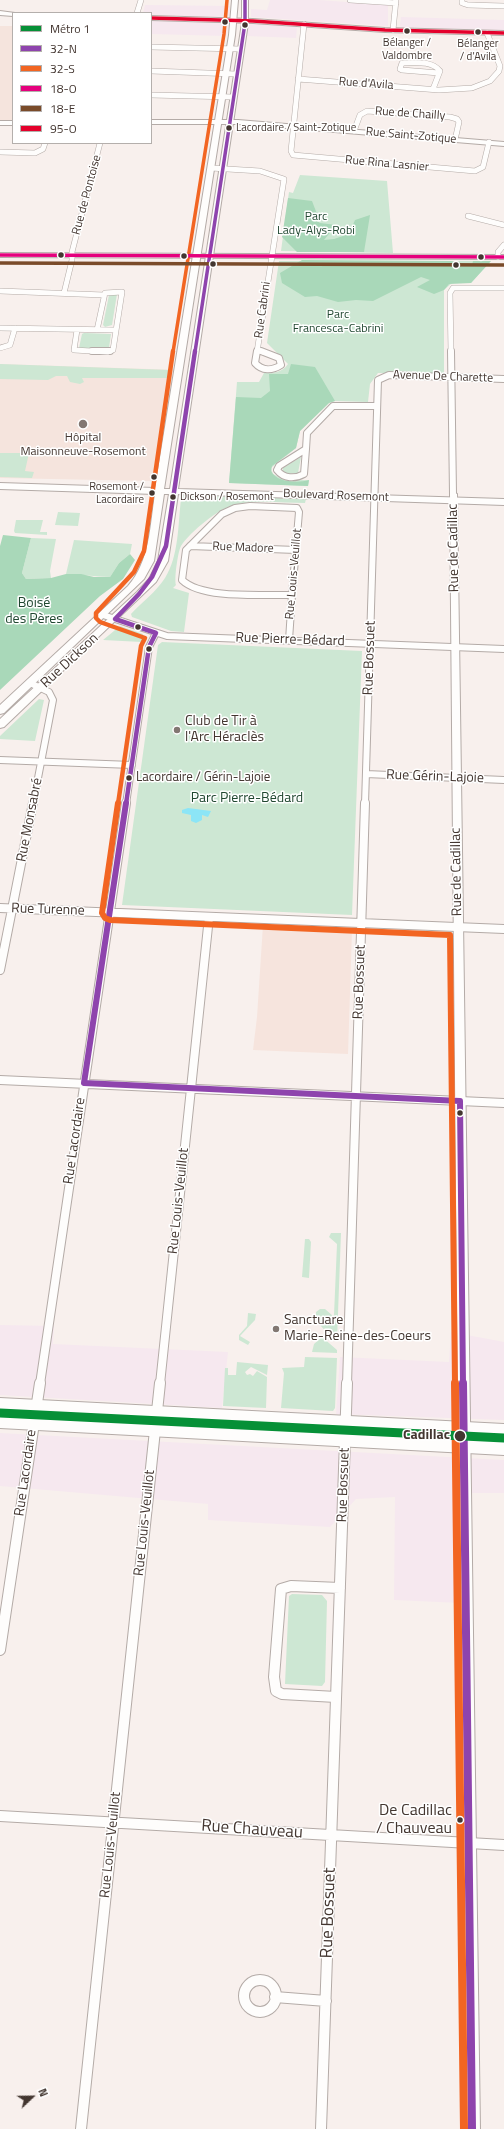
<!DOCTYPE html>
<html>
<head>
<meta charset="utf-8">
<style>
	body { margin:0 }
	#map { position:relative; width:504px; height:2129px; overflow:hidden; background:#f8f0ed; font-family:"Titillium Web",sans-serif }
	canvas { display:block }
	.legend { position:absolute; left:12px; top:12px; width:140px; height:132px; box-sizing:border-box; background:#fff; border:1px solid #b4afac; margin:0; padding:5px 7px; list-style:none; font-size:12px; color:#433630 }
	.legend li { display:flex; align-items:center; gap:8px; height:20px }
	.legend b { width:20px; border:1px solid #b4afac }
	.north { position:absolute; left:12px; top:2077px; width:40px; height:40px; -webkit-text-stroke:3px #fff; paint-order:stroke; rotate:68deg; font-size:11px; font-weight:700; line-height:16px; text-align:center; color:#433630 }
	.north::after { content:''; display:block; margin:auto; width:14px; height:18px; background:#433630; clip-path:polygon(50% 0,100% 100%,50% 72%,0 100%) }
</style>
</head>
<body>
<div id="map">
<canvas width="504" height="2129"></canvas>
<ul class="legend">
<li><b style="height:5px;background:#069037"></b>Métro 1</li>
<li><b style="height:5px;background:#8e44ad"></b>32-N</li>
<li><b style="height:5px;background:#f26522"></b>32-S</li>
<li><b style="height:5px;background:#e5007d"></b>18-O</li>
<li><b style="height:5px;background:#7a4b2a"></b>18-E</li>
<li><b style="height:5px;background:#e4002b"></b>95-O</li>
</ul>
<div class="north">N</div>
</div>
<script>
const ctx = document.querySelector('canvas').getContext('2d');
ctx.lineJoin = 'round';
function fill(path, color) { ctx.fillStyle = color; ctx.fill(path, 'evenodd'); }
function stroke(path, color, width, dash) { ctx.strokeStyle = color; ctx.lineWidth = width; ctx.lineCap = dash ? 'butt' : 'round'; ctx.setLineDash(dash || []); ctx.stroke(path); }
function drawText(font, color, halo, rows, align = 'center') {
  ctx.font = font + ' "Titillium Web",sans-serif'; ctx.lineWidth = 3; ctx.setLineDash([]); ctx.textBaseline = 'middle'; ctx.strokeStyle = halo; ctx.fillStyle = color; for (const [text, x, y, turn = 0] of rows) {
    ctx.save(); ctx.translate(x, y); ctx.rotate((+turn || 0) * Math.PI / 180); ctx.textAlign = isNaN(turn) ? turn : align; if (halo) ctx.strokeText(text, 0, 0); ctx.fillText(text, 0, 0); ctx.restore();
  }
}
fill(new Path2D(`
	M270,0H319L388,5V26L251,17V9L267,10Z
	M145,5L230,6V16L226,17L151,15V13H143Z
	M401,17L504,20V31L402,28L400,26Z
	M151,20L226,22L229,24L226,36L151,34Z
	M252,23L297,27L296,38L247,36L249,25Z
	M0,1325L54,1326L53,1344L228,1352L222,1408L0,1395Z
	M451,1332L504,1342V1420L336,1414L340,1357L449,1362Z
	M0,1433L504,1460V1493H460L461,1603L394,1600L395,1497L356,1499L330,1527L208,1520V1504L0,1486Z`), '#f6e8ef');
fill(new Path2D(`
	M263,925L348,929L352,931L348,1054L253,1050L257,1017Z`), '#f6e4dd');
fill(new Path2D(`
	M0,26H13V123H0Z
	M0,364L179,370L153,481L0,478Z`), '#f5e4dd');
fill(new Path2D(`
	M300,175L387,181L393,253L281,251L289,192L293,193Z
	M279,261H491L471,283H452L444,290V373H378L370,384L368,402L335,401L329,403L300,431L296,448L271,468L273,474L285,480H309L308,486L229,483L237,382H259L264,373C273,373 282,373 288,364L267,343Z
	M117,294L112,325L105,327L103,325L109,295Z
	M84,333L111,334L109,348H79L82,334Z
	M0,364L170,370L168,378H82L84,382L80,384L70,382L67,376H56L48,380L0,379Z
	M0,453H29L25,471L34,472L32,478L0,477Z
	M301,457L298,473L287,474L283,471V468Z
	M181,495L306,499L305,503C282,503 256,499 234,505C218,509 191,531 181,546C178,551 174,579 176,585L173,588L189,593L184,632L171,631L132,617L131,614C142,602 156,592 165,578C179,556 178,524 181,499H183Z
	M58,512L80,513L78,526L55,525Z
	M16,520H43L40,532H47V535L15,533L14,531Z
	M31,538L56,539L50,571L51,578L26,579L22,573Z
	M74,540L132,544L130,554L119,563L110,577C95,577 81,574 66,574Z
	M120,626L143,634L142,642L103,640Z
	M162,642L362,651L352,915L122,905L158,645Z
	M39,699L44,700L35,741L0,739V736Z
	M331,1233H341L337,1340C328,1332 315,1325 316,1312L320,1309H325L333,1316L334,1315L337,1244L329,1237Z
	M305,1239H309L311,1242L309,1278L302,1277Z
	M248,1313L256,1314L255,1320L240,1336L250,1342L248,1345L239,1340V1335L247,1326Z
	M322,1337L337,1350V1353L312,1352L314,1344Z
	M305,1357L337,1358L335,1408L333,1411L281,1408L284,1373L282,1368L304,1367Z
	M237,1362L268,1365L267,1375L251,1367L245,1372L247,1375L250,1374L253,1376L257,1371L267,1377L266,1408L223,1406L225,1368H228V1375H236Z
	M292,1594L322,1595L327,1601L325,1682L322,1686L285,1684L289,1596Z`), '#cde7d3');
fill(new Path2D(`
	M288,198L312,201L317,214L316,220L320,223L336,225L324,240L334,239L349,234L355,220L370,215L364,252H297L282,237Z
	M302,260L451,261L472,265L473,261H491L471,283L449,284L444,290L434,294L417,287L430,280L421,277L373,301L356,300L338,302L317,296L305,297L282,283L280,273Z
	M291,364L315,367L335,401L329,403L300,431L296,448L272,466L271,471C277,483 298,483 309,480L308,486L229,483L236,397L261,398L270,391L269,374H288Z
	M3,535L31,538L22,573L26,579L51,578L66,574H81L94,577H110L119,563L130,554L135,560L123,579L100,596L0,690V546Z`), '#a9d8b9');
fill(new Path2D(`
	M188,808L211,811L208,817L202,815V820L196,823L191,821V815L182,813V810Z`), '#8ce5f6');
const minorFar3 = new Path2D(`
	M350,0L396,3
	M462,0V3L468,5L504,6
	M137,13L141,0
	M304,24L291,151L293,155L475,171L483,167L489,142
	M393,30L396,0
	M151,47L240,49
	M151,71L236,74
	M298,79L439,90L472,88L490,81L499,71L500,66L487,33
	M433,89L440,71C431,60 415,63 402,63L400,69L402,70L439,73
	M151,95L233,97
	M354,131L360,115L367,111L450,117L457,119L459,122L455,140
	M0,152L35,153L43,149L45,143
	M211,168L260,171L284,179L257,352
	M468,216L504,225
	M498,257V252L504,245
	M0,291L104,295
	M64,293L72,260V252L100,143
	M0,328L115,330
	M77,330L74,350L108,352L113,350L122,292L105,293L97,330
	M0,348L10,345L15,328
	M258,350L263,352
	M451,352L450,293L453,288H504`);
const minorFar2 = new Path2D(`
	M92,351H110
	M257,351L255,363C262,371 272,371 281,365L279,358L261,351
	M451,351L453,494
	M306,449L304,474C295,479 284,479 277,470L279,466Z
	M306,449L307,433L333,406H377
	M250,506L297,508L299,512L292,595C264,594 203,600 182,580L186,550L222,514L235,508Z
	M190,546L296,550
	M103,615L167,636L504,649
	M289,640L292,595
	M30,683L49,692L53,700L33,804
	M0,760L132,765
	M366,774L504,780
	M126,804L149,647L156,633
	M365,804L378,380L389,375L504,379`);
const minorFar1 = new Path2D(`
	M0,908L504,929
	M0,970L33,803
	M0,1080L504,1103
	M40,1384L126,803
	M160,1384L209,917
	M347,1384L365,803`);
const minor = new Path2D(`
	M0,1650L40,1383
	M336,1697L282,1694L276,1691L274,1677L281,1589L291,1586L340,1588
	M0,1816L504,1845
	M244 1996a16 16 0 1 1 32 0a16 16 0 1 1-32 0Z
	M275,1997L326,2001
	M81,2129L160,1383
	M321,2129L347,1383`);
const tertiary = new Path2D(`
	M0,11L15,13H13V16L0,15Z
	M151,16L253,19L385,28L504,31V35L385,32L253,23L151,20Z
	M151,120H238L504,142V146L238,124H151Z
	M0,121H13V125H0Z
	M0,253L504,255V259L0,257Z
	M450,492H453L457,494L480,2129H464Z`);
const secondary = new Path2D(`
	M232,0H238L235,35L164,489H170L242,23V0H248V23L178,489L504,499V505L178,494L168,561L156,582L4,727L0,728V719L137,592L149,579L158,561L169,494H164L154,561L144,579L4,713L0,714V705L128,586C150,561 150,526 155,494L0,489V483L155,488L229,35Z`);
const primary = new Path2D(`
	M0,1398L504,1424V1436L0,1410Z
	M0,1416L504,1441V1455L0,1428Z`);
stroke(minorFar3, '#b4aba7', 6);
stroke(minorFar2, '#b4aba7', 8);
stroke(minorFar1, '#b4aba7', 10);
stroke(minor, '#b4aba7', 12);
stroke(tertiary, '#b4aba7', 2);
stroke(secondary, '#b4aba7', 2);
stroke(primary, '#b4aba7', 2);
stroke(minorFar3, '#fefdfc', 5);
stroke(minorFar2, '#fefdfc', 6);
stroke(minorFar1, '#fefdfc', 8);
stroke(minor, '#fefdfc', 10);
fill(tertiary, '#fefdfc');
fill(secondary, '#fefdfc');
fill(primary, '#fefdfc');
stroke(new Path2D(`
	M195,352L245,23V0`), '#8e44ad', 3.5);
stroke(new Path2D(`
	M126,804L149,647L156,633L115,619L139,594L152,577L166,546L195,351`), '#8e44ad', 4.5);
stroke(new Path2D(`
	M126,803L84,1083L460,1101L463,1384`), '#8e44ad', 6);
stroke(new Path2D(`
	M463,1383L472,2129`), '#8e44ad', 8);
stroke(new Path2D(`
	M173,352L224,34L227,0`), '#f26522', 3.5);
stroke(new Path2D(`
	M118,804L141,646L145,638L100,622L96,618V613L134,572L144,551L173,351`), '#f26522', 4.5);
stroke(new Path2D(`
	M118,803L102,913L105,918L110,920L450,935L455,1384`), '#f26522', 6);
stroke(new Path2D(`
	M455,1383L464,2129`), '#f26522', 8);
stroke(new Path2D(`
	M0,255L504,257`), '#e5007d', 3.5);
stroke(new Path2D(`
	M0,263L504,265`), '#7a4b2a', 3.5);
stroke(new Path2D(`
	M151,18L253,21L385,30L504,33`), '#e4002b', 3.5);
stroke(new Path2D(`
	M0,1413L504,1438`), '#069037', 9);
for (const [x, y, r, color] of [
	[225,22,3.5,"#433630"],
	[245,25,3.5,"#433630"],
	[407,31,3.5,"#433630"],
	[478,32,3.5,"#433630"],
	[229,128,3.5,"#433630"],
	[61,255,3.5,"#433630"],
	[184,256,3.5,"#433630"],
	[481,257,3.5,"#433630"],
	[213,264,3.5,"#433630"],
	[456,265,3.5,"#433630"],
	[83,424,5,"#827772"],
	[154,477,3.5,"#433630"],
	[152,493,3.5,"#433630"],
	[173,497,3.5,"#433630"],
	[138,627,3.5,"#433630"],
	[149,649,3.5,"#433630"],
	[177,730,4,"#827772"],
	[129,778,3.5,"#433630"],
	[460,1113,3.5,"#433630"],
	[276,1329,4,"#827772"],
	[460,1436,6,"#433630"],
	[460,1820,3.5,"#433630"]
]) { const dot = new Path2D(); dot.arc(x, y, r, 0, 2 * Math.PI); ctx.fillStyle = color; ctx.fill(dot); stroke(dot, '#fff', 1.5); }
drawText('11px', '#433630', '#fff', [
	["Bélanger /",407,43],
	["Valdombre",407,56],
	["Bélanger",478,44],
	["/ d'Avila",478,57],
	["Lacordaire / Saint-Zotique",236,128,"left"],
	["Rosemont /",144,487,"right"],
	["Lacordaire",144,500,"right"],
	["Dickson / Rosemont",180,497,"left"]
]);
drawText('12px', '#433630', '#fff', [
	["Rue d'Avila",366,84,4],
	["Rue de Chailly",410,114,4],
	["Rue Saint-Zotique",411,136,5],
	["Rue Rina Lasnier",387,164,5],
	["Rue de Pontoise",87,195,-75],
	["Rue Cabrini",263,310,-82],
	["Avenue De Charette",443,377,2],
	["Boulevard Rosemont",336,496,2],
	["Rue Madore",243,548,2],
	["Rue Louis-Veuillot",294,574,-85]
]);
drawText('12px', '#204730', '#fff', [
	["Parc",316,217],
	["Lady-Alys-Robi",316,231],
	["Parc",338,315],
	["Francesca-Cabrini",338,329]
]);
drawText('12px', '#433630', '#fff', [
	["Hôpital",83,438],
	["Maisonneuve-Rosemont",83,452]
]);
drawText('13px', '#433630', '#fff', [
	["Lacordaire / Gérin-Lajoie",136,778]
], 'left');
drawText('14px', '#433630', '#fff', [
	["Rue de Cadillac",454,548,-91],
	["Rue Pierre-Bédard",290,640,2],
	["Rue Bossuet",370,658,-88],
	["Rue Dickson",70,661,-43],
	["Rue Gérin-Lajoie",435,777,2],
	["Rue Monsabré",30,820,-79],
	["Rue de Cadillac",457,872,-91],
	["Rue Turenne",48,910,2],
	["Rue Bossuet",360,982,-88],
	["Rue Lacordaire",75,1141,-82],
	["Rue Louis-Veuillot",179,1201,-84],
	["Rue Lacordaire",26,1473,-82],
	["Rue Bossuet",344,1485,-88],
	["Rue Louis-Veuillot",145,1523,-84],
	["Rue Louis-Veuillot",111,1845,-84]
]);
drawText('14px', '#204730', '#fff', [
	["Boisé",34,604],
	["des Pères",34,620],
	["Parc Pierre-Bédard",247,799]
]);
drawText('14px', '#433630', '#fff', [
	["Club de Tir à",185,722],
	["l'Arc Héraclès",185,738],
	["Sanctuare",284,1321],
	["Marie-Reine-des-Coeurs",284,1337]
], 'left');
drawText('bold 14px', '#433630', '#fff', [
	["Cadillac",450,1436]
], 'right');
drawText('16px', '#433630', '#fff', [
	["De Cadillac",452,1811],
	["/ Chauveau",452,1829]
], 'right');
drawText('17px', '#433630', '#fff', [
	["Rue Chauveau",252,1830,4],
	["Rue Bossuet",329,1913,-88]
]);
</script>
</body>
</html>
